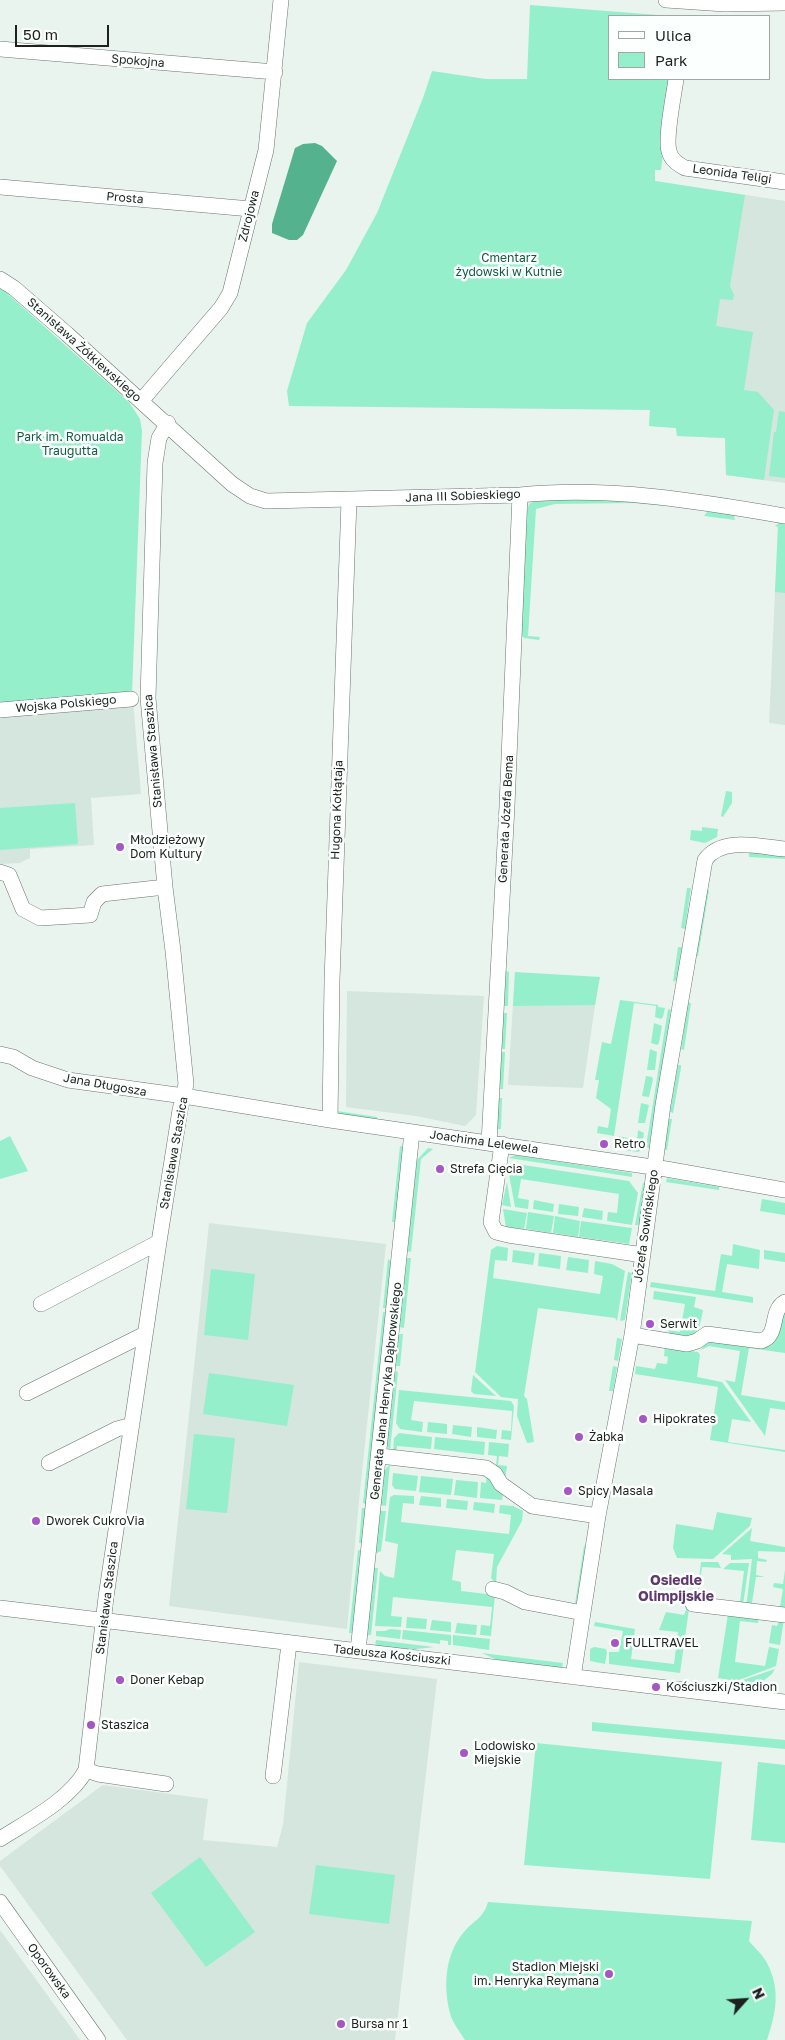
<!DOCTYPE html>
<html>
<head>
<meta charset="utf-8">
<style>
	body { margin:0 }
	#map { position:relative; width:785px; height:2040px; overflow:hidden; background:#e9f4ee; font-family:"Golos Text",sans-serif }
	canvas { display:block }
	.legend { position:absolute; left:608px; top:15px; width:162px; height:65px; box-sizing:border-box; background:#fbfffd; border:1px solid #a2a6a4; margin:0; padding:6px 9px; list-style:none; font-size:15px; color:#1d211f }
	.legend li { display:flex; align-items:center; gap:10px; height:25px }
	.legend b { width:25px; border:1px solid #a2a6a4 }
	.north { position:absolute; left:720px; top:1975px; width:50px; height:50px; -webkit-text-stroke:4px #fbfffd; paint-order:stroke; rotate:64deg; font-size:14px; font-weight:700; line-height:20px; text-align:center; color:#1d211f }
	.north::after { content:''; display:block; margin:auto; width:18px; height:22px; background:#1d211f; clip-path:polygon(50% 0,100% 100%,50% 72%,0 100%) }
	.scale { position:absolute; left:15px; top:25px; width:94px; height:22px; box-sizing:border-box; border:2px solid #1d211f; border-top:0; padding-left:6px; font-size:15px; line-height:18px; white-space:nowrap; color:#1d211f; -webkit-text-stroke:4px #fbfffd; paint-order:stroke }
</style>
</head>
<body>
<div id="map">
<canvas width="785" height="2040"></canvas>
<ul class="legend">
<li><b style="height:6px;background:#fff"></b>Ulica</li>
<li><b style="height:14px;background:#95efca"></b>Park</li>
</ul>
<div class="north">N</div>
<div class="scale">50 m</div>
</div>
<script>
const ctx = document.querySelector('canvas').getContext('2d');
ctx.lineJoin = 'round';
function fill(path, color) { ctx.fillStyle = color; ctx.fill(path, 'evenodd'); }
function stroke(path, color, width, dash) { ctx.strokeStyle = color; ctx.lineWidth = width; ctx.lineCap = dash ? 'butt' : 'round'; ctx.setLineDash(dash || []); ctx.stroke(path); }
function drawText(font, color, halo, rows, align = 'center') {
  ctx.font = font + ' "Golos Text",sans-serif'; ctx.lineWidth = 5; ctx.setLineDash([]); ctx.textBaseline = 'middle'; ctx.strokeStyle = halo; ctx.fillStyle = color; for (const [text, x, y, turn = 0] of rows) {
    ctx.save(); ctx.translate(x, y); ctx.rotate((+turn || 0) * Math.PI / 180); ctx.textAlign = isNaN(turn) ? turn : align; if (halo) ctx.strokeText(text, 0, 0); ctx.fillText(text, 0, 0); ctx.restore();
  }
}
fill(new Path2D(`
	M655,181L785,201V483L726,475L725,438L677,436L676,428L649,426L650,410H643Z
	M778,526L785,528V725L769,723Z
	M133,700L141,794L91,798L94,845L30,849V858L20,863L0,864V706Z
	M515,972L597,992L583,1088L508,1085Z
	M347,991L484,996L476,1115L465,1126L416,1116L346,1107Z
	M209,1223L386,1244L359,1501L347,1629L169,1606Z
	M299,1662L437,1679L395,2040H127L0,1866V1861L103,1785L208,1799L203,1840L277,1847L283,1825Z
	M0,1930L80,2040H0Z`), '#d4e6de');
fill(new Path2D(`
	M530,5L671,16H609V79H672L661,170H655V181L745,195L730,286L734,295L733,300L720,299L716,326L753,332L744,390L758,392L774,410L764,480L726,475L725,438L677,436L676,428L649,426L650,410L289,406L287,391L307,323L346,270L377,213L423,98L432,71L486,79H527Z
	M0,287L129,402L140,419L142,431L132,694L0,706Z
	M779,411L785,412V478L769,476L774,432H776Z
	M620,497L666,506L633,503L555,504L536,509L528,636L540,637L539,640L524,638L521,635L526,515L529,504L535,500Z
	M708,511L734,515L735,520L704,516Z
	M780,522H785V593L775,592L778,527L775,526Z
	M726,791L732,792V803L723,817L721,816Z
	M75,803L78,844L0,850V808Z
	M702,827L718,829L717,837L705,843L690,840L691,830L702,831Z
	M749,852L785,855V859L749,857Z
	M687,888H691L685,929L681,928Z
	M706,890H709L698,956H696Z
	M678,947H682L677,980L673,982Z
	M506,971L509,972L508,1006H504Z
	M515,972L600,977L595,1005L513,1006Z
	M620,1000L658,1005V1007L665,1008L663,1017L661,1019L655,1017L656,1006L634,1003L614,1136L597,1133L598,1126L608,1128L611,1109L596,1098L599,1080H595L602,1042L611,1044Z
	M688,1003H691L684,1050L681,1049Z
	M668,1009L671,1010L649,1148L646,1147Z
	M503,1013H507L505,1049H501Z
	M654,1023L662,1026L659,1043L657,1045L651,1043Z
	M650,1049L657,1052L655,1070H647Z
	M501,1052H505L503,1089H499Z
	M678,1065H681V1068L673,1113L670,1112Z
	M646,1076L652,1077L653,1079L649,1097L642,1096Z
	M499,1098H502L501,1129H497Z
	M641,1103L649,1105L645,1123H638Z
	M337,1111L377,1117V1120L340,1115Z
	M669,1119H672L667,1150H664Z
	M638,1130L644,1133L641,1150L638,1152L616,1149L618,1136L637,1140Z
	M10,1136L28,1171L0,1179V1141Z
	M400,1146L404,1147L397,1222H392Z
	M428,1148L433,1149L421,1159L411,1252L407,1251L417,1160Z
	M515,1155L632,1173V1177L509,1158Z
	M510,1163L629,1181L638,1193L632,1225L607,1221L608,1212L617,1213L619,1194L521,1179L518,1198L529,1200L528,1209L515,1207L508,1169Z
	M667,1178L719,1187V1190L666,1182Z
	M507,1182L511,1207L502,1205Z
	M643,1183L646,1184L640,1225H635Z
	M762,1199L785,1203V1215L760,1211Z
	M534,1200L554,1204L553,1212L533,1209Z
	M559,1204L579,1207L578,1216L558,1214Z
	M584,1208L603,1211L602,1220L582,1217Z
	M503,1209L527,1213L524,1229L506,1227Z
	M528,1212L554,1216L551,1233L526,1229Z
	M555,1216L580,1221L578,1237L553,1233Z
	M581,1221L632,1228L629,1244L579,1237Z
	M733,1244L760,1250L759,1267V1269L727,1264L722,1292L753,1297V1303L650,1287L651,1282L715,1291L721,1254L732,1256Z
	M497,1246L508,1248L507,1261L495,1260L493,1278L600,1294L603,1276L594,1274L595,1261L612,1264L625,1271L617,1321L615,1318L538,1308L524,1396L527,1399L534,1442L527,1443L517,1416L518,1399L501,1397L475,1372L491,1250Z
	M513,1250L535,1253L533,1265L512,1262Z
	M764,1250L785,1253V1262L764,1259Z
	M539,1253L561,1256L560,1269L538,1266Z
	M568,1257L589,1260L588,1273L566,1270Z
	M407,1258H411L404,1328L399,1327Z
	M388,1259L393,1263L388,1308H383Z
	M211,1269L255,1274L248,1340L204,1335Z
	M628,1272L632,1273L625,1320L620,1321Z
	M654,1291L696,1297L694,1307L703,1310C698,1338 696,1339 668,1338L669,1330L680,1332L685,1304L653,1299Z
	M785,1306V1353L749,1348L741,1395L785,1402V1410L770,1408L765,1436L725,1380L735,1382L740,1351L709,1346L701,1350L706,1341L768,1346L776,1339Z
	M383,1312H388L367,1504L363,1503Z
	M399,1334H403L400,1366H395Z
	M617,1338L622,1339L618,1361L614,1360Z
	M665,1347L698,1352L700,1355L697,1377L722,1382L751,1422L732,1419L728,1442L785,1450V1452L710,1440L718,1387L635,1374L636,1366L655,1369L657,1363L667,1364L668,1357L664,1356Z
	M613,1366L617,1367L613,1391H609Z
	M395,1371L398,1372L390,1451L387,1446Z
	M209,1373L294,1385L287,1426L203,1414Z
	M473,1375L496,1396L474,1394L471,1391Z
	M399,1390L511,1401L514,1406L511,1440L501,1439L502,1430L511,1431L512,1411L414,1401L411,1420L423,1422L422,1432L400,1429L396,1423Z
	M428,1422L447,1424V1434L427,1432Z
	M453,1425L472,1427L471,1437L452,1434Z
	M477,1427L497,1430L496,1439L477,1437Z
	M399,1433L432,1437L431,1449L397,1446L396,1455L393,1454L394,1438Z
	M194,1434L235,1438L227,1513L186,1509Z
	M435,1437L485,1442L484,1455L434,1449Z
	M489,1442L509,1444L508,1457L499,1456L498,1465L507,1466L505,1481L501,1469L496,1466L497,1456L488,1455Z
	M390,1464L386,1506L380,1505L383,1472Z
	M393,1473L418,1476L416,1491L395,1489L392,1485Z
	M487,1474L503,1494L502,1500L480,1498L481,1482L486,1483Z
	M421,1476L453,1479L451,1495L419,1492Z
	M456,1480L478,1482L477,1498L454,1495Z
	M394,1495L414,1496V1504L403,1503L401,1522L509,1534L511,1515L499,1513L500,1505L513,1506L523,1511L522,1521L497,1567L496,1584L491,1578L494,1554L456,1550L452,1580L461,1582V1591L495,1595L491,1636L480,1635L481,1625L490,1626L492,1607L393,1597L391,1616L402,1617L401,1627L375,1626L380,1571L385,1576L394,1578L398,1544L385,1541L390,1497Z
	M421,1496L441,1498V1507L419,1505Z
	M447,1499L468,1501L467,1510L446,1508Z
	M474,1502L495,1504L494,1513L473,1510Z
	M362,1508H367L363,1543H359Z
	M380,1511H386L381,1551L375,1554Z
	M717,1512L752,1518L750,1526L713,1559L677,1558L673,1548L676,1524L713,1530Z
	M752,1528L750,1541L785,1547V1552L758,1551V1558L767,1560L766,1562L757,1561L756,1575L765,1577H756L752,1603L746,1608L752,1559L731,1560V1555L722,1554Z
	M584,1546H588L578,1600L575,1604Z
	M358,1550L362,1551L353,1633H349Z
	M701,1562H718L721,1568L702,1567L698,1597H697Z
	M730,1563H749L743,1605L740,1602L744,1571L723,1569Z
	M374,1568H378L371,1635H367Z
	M785,1570V1610L780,1607L783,1589L773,1587L774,1583L783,1584Z
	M687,1607L759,1618L758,1623L740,1621L735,1662L765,1666L769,1647L779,1649L776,1666L736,1681L718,1678L728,1614L689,1609L680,1673L609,1664V1652H619L623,1631L594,1626L595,1622L635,1629L631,1659L674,1664L678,1632L659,1630L666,1612L684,1615Z
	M407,1617L427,1619L426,1629L406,1628Z
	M780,1619H784L780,1645L769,1643L772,1625L777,1626Z
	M432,1620L451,1622V1632L430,1630Z
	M457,1623L477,1625L476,1635L455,1633Z
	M390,1629L401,1630L400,1639L376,1636V1631H385Z
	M403,1630L451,1635V1645H448V1641L440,1640V1644L402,1639Z
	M453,1635L490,1639L489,1650L453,1645Z
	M376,1640L434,1647L409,1650L375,1646Z
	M594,1647L606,1649L607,1653L605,1664L590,1661V1649Z
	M482,1653L563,1663L562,1668L499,1661Z
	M775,1669L772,1674L759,1684L740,1681Z
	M717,1683L749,1687L750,1691L718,1687Z
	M592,1722L785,1740V1749L592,1731Z
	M536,1743L722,1762L710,1879L524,1865Z
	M758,1762L785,1765V1843L751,1840Z
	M200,1857L255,1932L206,1967L151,1893Z
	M316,1865L395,1875L389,1924L309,1914Z
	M488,1902L752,1921L749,1941C755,1948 763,1955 767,1963C781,1990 776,2013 767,2040H465C460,2032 452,2022 450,2013C443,1986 445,1954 464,1932C475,1919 483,1919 488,1902Z`), '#95efca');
fill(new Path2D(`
	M315,143L322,146L337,161L303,235L297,240H289L272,233V224L295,148L303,144Z`), '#55b28e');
const minor = new Path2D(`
	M666,0L725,4L785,3
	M0,49L275,72
	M676,79C674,95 665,137 669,151C671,160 678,164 685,168L785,182
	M0,187L251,209
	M0,279L14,288L67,334L232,484L250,496L266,501L520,495C608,486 698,501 785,516
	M141,401L221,308L230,293L266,150L281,0
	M0,710L131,699
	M0,872L9,875L23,909L40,918L90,915L94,902L102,894L165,887
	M0,1054L13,1057L32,1068L68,1080L184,1096L330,1120L666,1169L785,1190
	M330,1120L332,981L349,500
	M489,1143L507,806L520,495
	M502,1144L491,1222L496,1232L508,1235L643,1255
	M41,1304L159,1242
	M632,1335L687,1344L697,1341L707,1334L761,1341C780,1335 769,1311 785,1302
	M27,1393L145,1334
	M380,1456L486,1468L495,1474L501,1484L532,1506L598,1516
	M49,1463L117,1429L132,1425
	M493,1589L505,1592L525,1602L583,1613
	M693,1604L785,1615
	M0,1608L785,1702
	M358,1651L412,1132
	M573,1677L598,1516L632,1335L663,1105L705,860C722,836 760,847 785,849
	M86,1770L98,1774L166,1784
	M273,1776L289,1644
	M0,1839C28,1821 70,1800 86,1770L106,1597L159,1242L180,1110L186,1084L173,951L165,887L148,698L155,463L159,438L168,423
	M0,1902L98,2040`);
stroke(minor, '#6b7470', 16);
stroke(minor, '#fff', 15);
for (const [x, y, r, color] of [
	[120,847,5,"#a655c5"],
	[604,1144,5,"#a655c5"],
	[440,1169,5,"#a655c5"],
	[650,1324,5,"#a655c5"],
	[643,1419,5,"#a655c5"],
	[579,1437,5,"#a655c5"],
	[568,1491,5,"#a655c5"],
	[36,1521,5,"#a655c5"],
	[615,1643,5,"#a655c5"],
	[120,1680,5,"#a655c5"],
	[656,1687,5,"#a655c5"],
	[91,1725,5,"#a655c5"],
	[464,1753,5,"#a655c5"],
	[609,1974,5,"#a655c5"],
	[341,2024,5,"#a655c5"]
]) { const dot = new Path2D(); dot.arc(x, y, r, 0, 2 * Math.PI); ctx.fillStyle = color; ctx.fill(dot); stroke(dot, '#fbfffd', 2); }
drawText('12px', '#1d211f', '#fbfffd', [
	["Spokojna",138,61,5],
	["Leonida Teligi",732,174,8],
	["Prosta",125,198,5],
	["Zdrojowa",249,216,-76],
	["Stanisława Żółkiewskiego",84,350,42],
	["Jana III Sobieskiego",463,496,-2],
	["Wojska Polskiego",66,704,-5],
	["Stanisława Staszica",153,751,-95],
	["Hugona Kołłątaja",337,810,-88],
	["Generała Józefa Bema",506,819,-87],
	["Jana Długosza",105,1085,10],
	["Joachima Lelewela",484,1142,8],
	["Stanisława Staszica",174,1153,-80],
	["Józefa Sowińskiego",646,1226,-82],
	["Generała Jana Henryka Dąbrowskiego",386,1391,-84],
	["Stanisława Staszica",107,1598,-83],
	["Tadeusza Kościuszki",392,1655,6],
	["Oporowska",49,1971,54]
]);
drawText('12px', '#125b43', '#fbfffd', [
	["Cmentarz",509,258],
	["żydowski w Kutnie",509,272],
	["Park im. Romualda",70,437],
	["Traugutta",70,451]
]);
drawText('12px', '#1d211f', '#fbfffd', [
	["Młodzieżowy",130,840],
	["Dom Kultury",130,854],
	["Retro",614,1144],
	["Strefa Cięcia",450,1169],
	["Serwit",660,1324],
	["Hipokrates",653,1419],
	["Żabka",589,1437],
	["Spicy Masala",578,1491],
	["Dworek CukroVia",46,1521],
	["FULLTRAVEL",625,1643],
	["Doner Kebap",130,1680],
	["Kościuszki/Stadion",666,1687],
	["Staszica",101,1725],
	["Lodowisko",474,1746],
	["Miejskie",474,1760],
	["Stadion Miejski",599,1967,"right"],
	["im. Henryka Reymana",599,1981,"right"],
	["Bursa nr 1",351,2024]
], 'left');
drawText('bold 14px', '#60386f', '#fbfffd', [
	["Osiedle",676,1581],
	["Olimpijskie",676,1597]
]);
</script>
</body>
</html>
